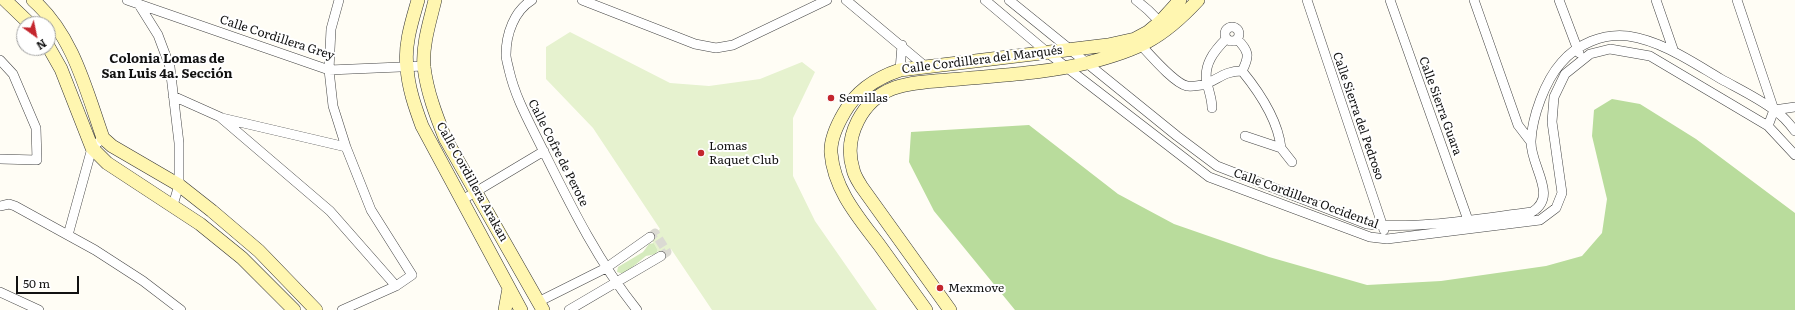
<!DOCTYPE html>
<html>
<head>
<meta charset="utf-8">
<style>
	body { margin:0 }
	#map { position:relative; width:1795px; height:310px; overflow:hidden; background:#fffdf5; font-family:Literata,serif }
	canvas { display:block }
	.north { position:absolute; left:16px; top:16px; width:40px; height:40px; box-sizing:border-box; background:#fff; border:1px solid #a0a0a0; border-radius:50%; rotate:147deg; font-size:11px; font-weight:700; line-height:16px; text-align:center; color:#111 }
	.north::after { content:''; display:block; margin:auto; width:14px; height:18px; background:#c4262e; clip-path:polygon(50% 0,100% 100%,50% 72%,0 100%) }
	.scale { position:absolute; left:16px; top:276px; width:63px; height:18px; box-sizing:border-box; border:2px solid #111; border-top:0; padding-left:5px; font-size:12px; line-height:14px; white-space:nowrap; color:#111; -webkit-text-stroke:3px #fff; paint-order:stroke }
</style>
</head>
<body>
<div id="map">
<canvas width="1795" height="310"></canvas>
<div class="north">N</div>
<div class="scale">50 m</div>
</div>
<script>
const ctx = document.querySelector('canvas').getContext('2d');
ctx.lineJoin = 'round';
function fill(path, color) { ctx.fillStyle = color; ctx.fill(path, 'evenodd'); }
function stroke(path, color, width, dash) { ctx.strokeStyle = color; ctx.lineWidth = width; ctx.lineCap = dash ? 'butt' : 'round'; ctx.setLineDash(dash || []); ctx.stroke(path); }
function drawText(font, color, halo, rows, align = 'center') {
  ctx.font = font + ' Literata,serif'; ctx.lineWidth = 4; ctx.setLineDash([]); ctx.textBaseline = 'middle'; ctx.strokeStyle = halo; ctx.fillStyle = color; for (const [text, x, y, turn = 0] of rows) {
    ctx.save(); ctx.translate(x, y); ctx.rotate((+turn || 0) * Math.PI / 180); ctx.textAlign = isNaN(turn) ? turn : align; if (halo) ctx.strokeText(text, 0, 0); ctx.fillText(text, 0, 0); ctx.restore();
  }
}
fill(new Path2D(`
	M654,243L658,250L656,254L646,256L624,274L617,272L618,267L643,252L649,244Z`), '#d5ebbd');
fill(new Path2D(`
	M1612,99L1640,104L1696,139L1795,213V310H1015L934,211L909,162L911,132L1029,125L1118,194L1174,224L1269,257L1367,285L1441,281L1546,266L1582,256L1602,233L1607,199L1592,136L1594,110Z`), '#b9dc9c');
fill(new Path2D(`
	M570,32L670,83L709,86L760,79L802,62L815,72L793,118V176L815,221L877,310H712L671,249L661,256L650,237L660,229L593,128L546,79V47Z`), '#e6f2cf');
stroke(new Path2D(`
	M650,237L655,233L667,252L661,256`), '#dbdad3', 9, [9, 4.5]);
const street = new Path2D(`
	M127,0L329,70L424,66
	M339,0L331,29L329,70L333,106L346,147L371,210L412,275L396,286L342,310
	M532,0C514,11 506,34 506,55C506,59 508,65 509,70C515,96 527,118 539,142C568,200 596,259 637,310
	M582,0L695,44L716,48L733,45L827,0
	M846,0L926,67
	M985,0L1048,53L1209,177L1370,237L1387,239L1540,220L1556,208L1562,193L1552,122L1554,97L1565,74L1590,54L1610,49L1650,56L1768,126L1795,155
	M1009,0L1177,136L1217,166L1367,224C1417,230 1482,218 1532,212C1559,196 1530,166 1531,141C1532,117 1545,81 1561,63C1577,44 1603,33 1628,36C1662,41 1692,62 1721,79C1739,89 1758,98 1774,110C1782,115 1789,123 1795,131
	M1136,0L1148,10L1160,22
	M1307,0L1384,230
	M1390,0L1468,220
	M1474,0L1518,125L1531,142
	M1559,0L1579,53
	M1656,0L1674,52
	M1737,0L1774,110
	M138,3L158,35L170,67L179,143V185L173,205
	M1225 34a7 7 0 1 1 14 0a7 7 0 1 1-14 0Z
	M1237,39C1249,51 1250,56 1242,71
	M1137,41C1147,51 1173,83 1187,86C1191,87 1204,85 1208,83C1221,77 1226,71 1242,71C1260,93 1278,120 1281,148
	M0,60L13,74L36,128L37,160L0,159
	M900,70L902,45
	M173,96L220,117L330,211L396,286
	M1212,108C1212,99 1209,92 1207,83C1203,65 1214,51 1226,39
	M222,118L346,147
	M1768,126L1774,110L1795,107
	M1245,136L1281,148L1292,162
	M462,200L544,151
	M0,206L9,204L15,206L95,250L143,281L181,310
	M68,235L92,148L103,138
	M0,292L39,310
	M538,302L606,268L650,237
	M569,310L661,256`);
const secondary = new Path2D(`
	M5,0L30,24
	M33,0C73,35 86,90 103,138L112,146L179,185L212,211L259,251L316,310
	M418,0C412,21 404,45 407,67C408,87 415,107 422,126L521,310
	M435,0C430,21 422,45 424,67C427,92 436,115 445,138L543,310
	M48,46L61,69L92,148L107,163L200,224L242,258L294,310
	M505,310L509,288
	M926,310C911,289 895,267 880,246C859,218 834,190 831,153C830,139 837,125 844,113C856,91 876,78 900,70L1108,45L1135,39L1148,32L1160,22L1180,0
	M950,310L861,186C858,181 854,175 853,169C843,137 862,100 894,88C915,81 939,81 960,79C1002,75 1046,73 1087,63C1138,50 1162,39 1198,0`);
stroke(street, '#444', 10);
stroke(secondary, '#333', 14);
stroke(street, '#fff', 9);
stroke(secondary, '#fff6b0', 13);
for (const [x, y, r, color] of [
	[831,98,4,"#c4262e"],
	[701,153,4,"#c4262e"],
	[940,288,4,"#c4262e"]
]) { const dot = new Path2D(); dot.arc(x, y, r, 0, 2 * Math.PI); ctx.fillStyle = color; ctx.fill(dot); stroke(dot, '#fff', 1.5); }
drawText('12px', '#111', '#fff', [
	["Calle Cordillera Grey",277,38,18],
	["Calle Cordillera del Marqués",982,60,-7],
	["Calle Sierra Guara",1440,106,70],
	["Calle Sierra del Pedroso",1358,116,71],
	["Calle Cofre de Perote",558,153,63],
	["Calle Cordillera Arakan",472,182,61],
	["Calle Cordillera Occidental",1306,199,20]
]);
drawText('12px', '#111', '#fff', [
	["Semillas",839,98],
	["Lomas",709,146],
	["Raquet Club",709,160],
	["Mexmove",948,288]
], 'left');
drawText('bold 13px', '#111', '#fff', [
	["Colonia Lomas de",167,59],
	["San Luis 4a. Sección",167,74]
]);
</script>
</body>
</html>
